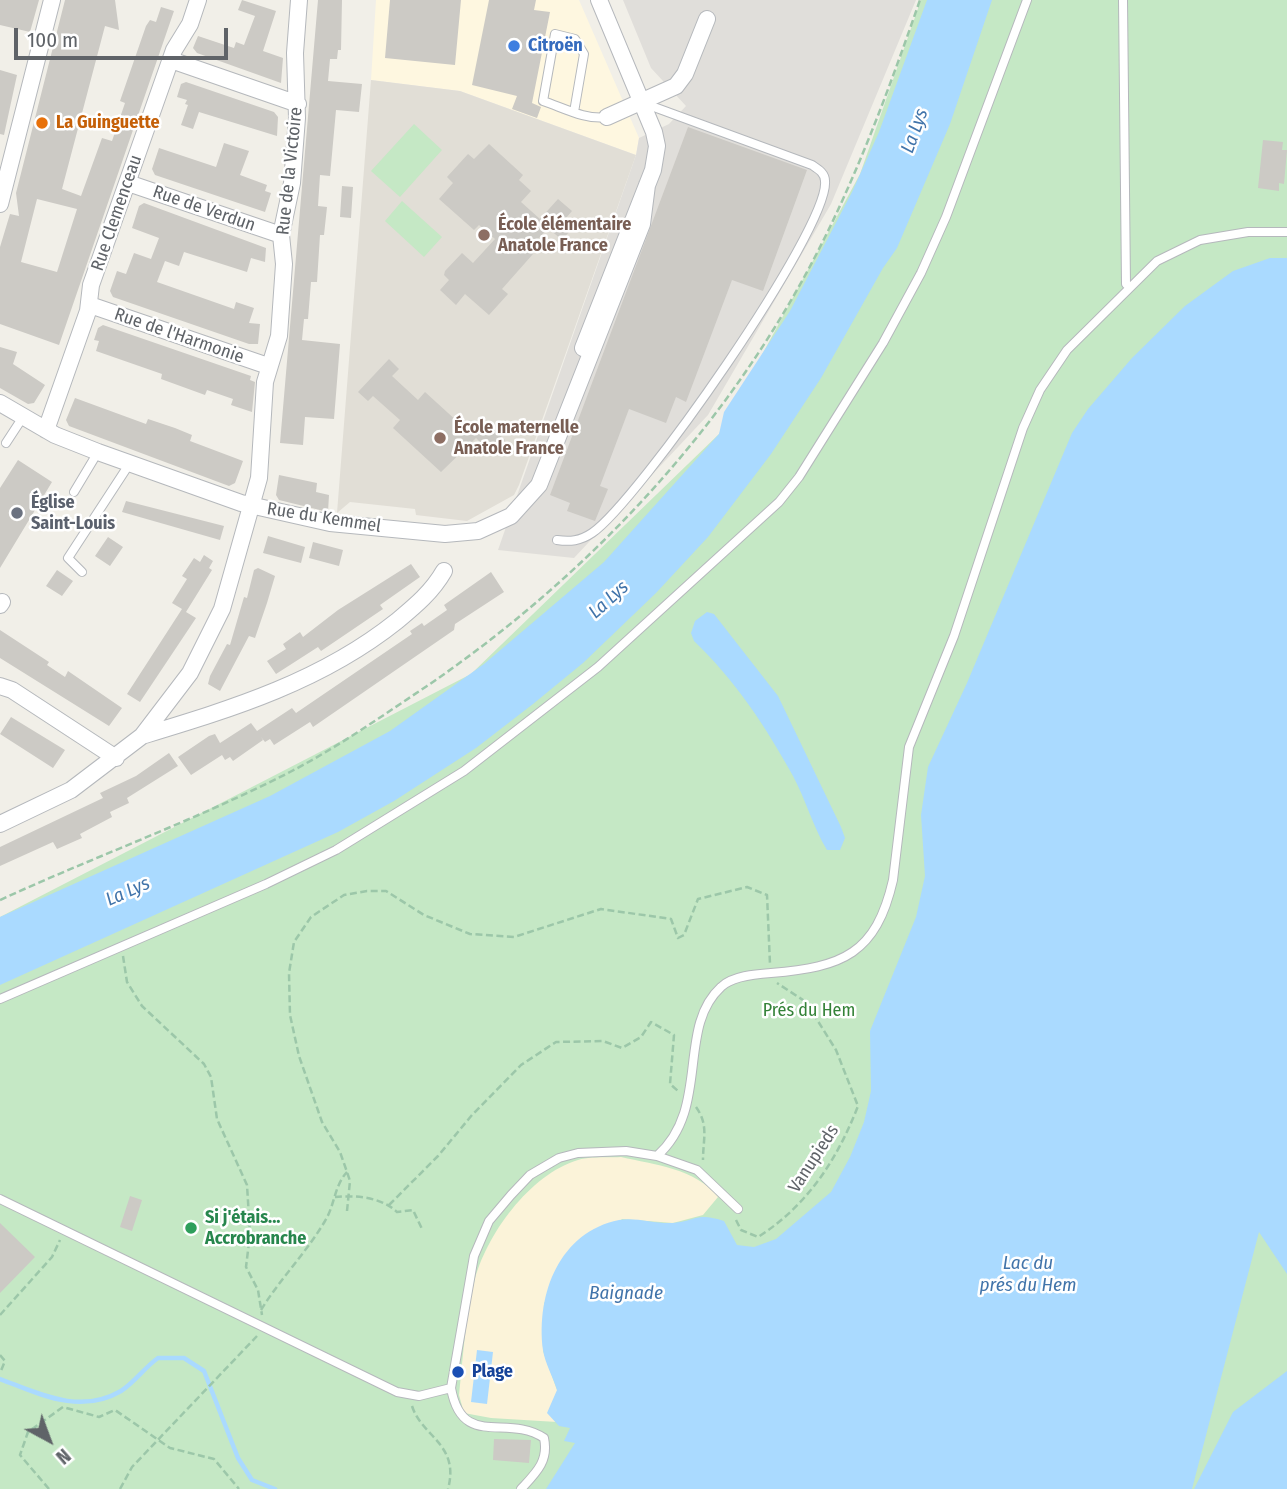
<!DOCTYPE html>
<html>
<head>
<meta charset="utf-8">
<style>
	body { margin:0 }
	#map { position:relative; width:1287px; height:1489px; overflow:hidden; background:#f1efe8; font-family:"Fira Sans Condensed",sans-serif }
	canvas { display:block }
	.north { position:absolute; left:14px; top:1405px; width:70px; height:70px; -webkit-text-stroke:5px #fff; paint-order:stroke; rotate:139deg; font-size:19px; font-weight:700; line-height:28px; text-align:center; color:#5f6368 }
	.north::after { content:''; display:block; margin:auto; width:24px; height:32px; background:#5f6368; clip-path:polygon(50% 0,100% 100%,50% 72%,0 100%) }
	.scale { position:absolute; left:14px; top:28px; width:214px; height:32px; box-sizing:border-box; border:4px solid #5f6368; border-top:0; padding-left:9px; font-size:21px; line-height:24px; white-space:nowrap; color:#5f6368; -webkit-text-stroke:5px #fff; paint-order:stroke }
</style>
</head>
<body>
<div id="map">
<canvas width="1287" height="1489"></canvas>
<div class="north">N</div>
<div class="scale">100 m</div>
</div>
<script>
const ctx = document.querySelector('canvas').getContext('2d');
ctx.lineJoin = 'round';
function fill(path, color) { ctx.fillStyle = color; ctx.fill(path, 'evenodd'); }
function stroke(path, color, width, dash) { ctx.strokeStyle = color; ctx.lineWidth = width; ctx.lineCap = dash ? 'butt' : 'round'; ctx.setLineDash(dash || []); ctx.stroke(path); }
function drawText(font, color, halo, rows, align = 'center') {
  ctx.font = font + ' "Fira Sans Condensed",sans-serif'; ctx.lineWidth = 5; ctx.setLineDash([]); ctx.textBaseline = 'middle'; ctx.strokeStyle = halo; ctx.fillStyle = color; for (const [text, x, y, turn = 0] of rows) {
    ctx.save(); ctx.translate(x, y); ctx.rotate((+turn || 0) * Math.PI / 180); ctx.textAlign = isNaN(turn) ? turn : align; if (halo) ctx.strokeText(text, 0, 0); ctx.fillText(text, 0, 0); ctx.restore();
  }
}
fill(new Path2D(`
	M376,0H579L639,138L636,155L460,91L371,80Z`), '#fef7e0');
fill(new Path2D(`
	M623,0H916L831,204L708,415L574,558L498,550L636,155L639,138L669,124L686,106L651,68Z`), '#e0deda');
fill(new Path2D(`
	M371,80L460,91L636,155L519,485L514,495L467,521L416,515L415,509L350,502L337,513Z`), '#e1ded6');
fill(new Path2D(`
	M921,0H1287V1489H0V917L471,674L719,434L860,174Z
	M414,124L442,150L400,197L371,171Z
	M402,201L442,237L424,257L385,221Z`), '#c5e8c5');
fill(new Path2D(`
	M621,1157C655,1165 695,1168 718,1197L703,1215L673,1223L622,1219L544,1303L543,1351L557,1390V1422L491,1418L464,1413L459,1395C463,1358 465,1319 474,1283C485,1236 530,1174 578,1160C591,1156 608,1158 621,1157Z`), '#fbf3d9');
fill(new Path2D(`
	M927,0H992L950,124L897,248L883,268L821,378L771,454L708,537L656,593L583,663L533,704L476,748L394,801L338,832L0,985V917L270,796L390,731L484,664L604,562L719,434L724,412L790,311L852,192L879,132Z
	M1270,258H1287V1274L1259,1232L1192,1489H546L575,1443L564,1441L570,1428L559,1426L547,1413L557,1390C553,1377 545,1363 543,1350C536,1293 560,1232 619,1220C636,1217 655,1224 672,1223C698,1221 695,1212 724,1221L737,1245L754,1247L776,1239L831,1192L850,1157L864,1122L871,1091L870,1031L916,917L925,876L921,815L928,767L967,683L1072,433L1088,409L1132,358L1185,306L1233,271Z
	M707,612L714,614L778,696L841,827L845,838L840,850H827C813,827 806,800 793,776C766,727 735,680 694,641L691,633L695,621Z
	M477,1350L493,1352L487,1404L471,1402Z
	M1287,1371V1489H1194L1233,1412Z`), '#aadaff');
stroke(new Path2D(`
	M0,1379C40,1394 80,1415 121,1391C134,1383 145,1367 158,1358H184L204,1371L238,1458L252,1480L275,1489`), '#aadaff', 4.5);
fill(new Path2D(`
	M0,0H39L30,32L0,25Z
	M65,0H115L119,30L105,26L62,189L81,196L102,138L112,141L125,103L120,101L146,26L150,20L156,22L161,7L174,11L59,345L0,324V247L10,214L19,216L16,193ZM37,199L77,209L57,272L21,262Z
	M242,0L276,11L263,51L283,58L281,83L197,53L193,48L198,36L234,48L236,42L244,45L255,16L238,10Z
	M318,0H342L341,50H338L337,59H330L328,81L362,84L359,112L336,110L330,176L320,175L318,206L327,207L324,235H320L317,282H311L308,319H304L302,340L340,344L334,419L305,417L303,445L280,443Z
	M390,0H461L455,65L385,58Z
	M489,0H536L534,10L550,12L532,103L541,107L537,118L512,109L517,96L472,85Z
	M0,70L17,75L4,135L0,134Z
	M186,82L274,112L278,117L277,136L199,112L193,129L181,125L188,105L185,104L187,100L177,97L181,84Z
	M688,127L807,170L763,291L732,280L686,402L676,397L666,423L629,409L600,486L608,489L595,521L567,511L570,503L550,495Z
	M1263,140L1283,142L1282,150H1287L1284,184L1279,183V191L1258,188Z
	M224,143L249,151L240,175L267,185L265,191L271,193L265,212L155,175L152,169L159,148L216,167Z
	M489,144L523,175L519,180L531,191L521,202L540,219L558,199L572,211L560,225L569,232L562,240L548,228L528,250L533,254L502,289L508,294L489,315L465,294L456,305L440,290L449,280L444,275L445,271L462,253L473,263L495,239L479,225L474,230L439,199L453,183L447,177L468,154L474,159Z
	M342,186L353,187L351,218L340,217Z
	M144,203L266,248L265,262L251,258L247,272L184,252L179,266L165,261L157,282L234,309L236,302L254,308L249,323L260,324L258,344H249L113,297L110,291L117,271L126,274L134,253L151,259L159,238L132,228L139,206Z
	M103,325L251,376L250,380L255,382L252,412L231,405L233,399L207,390L205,395L161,379L162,374L96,351L99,341L94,340L98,328Z
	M0,347L17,352L13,364L45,385L34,403L28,404L0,388Z
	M389,359L399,369L392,376L418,400L425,392L470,433L483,419L505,440L492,454L476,438L441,472L393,428L400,420L373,396L368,401L358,392Z
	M75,398L146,424L148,419L175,428L192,435L190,441L243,461L235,483L229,486L69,426L66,420Z
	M18,460L52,482L0,568V488Z
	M279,475L317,483L316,492L329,495L328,512L279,500L276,495Z
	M126,501L224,526L220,540L122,512Z
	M268,536L305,547L301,563L263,553Z
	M108,537L123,547L110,566L95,556Z
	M313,542L343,550L339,566L309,558Z
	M204,555L213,561L209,568L212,570L186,612L196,618L140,702L127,694L182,609L172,603L187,579L182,576L194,558L200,562Z
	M411,564L420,577L380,605L383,609L321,651L318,647L276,674L267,661L286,649L283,644L300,632L303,637L338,610Z
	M258,568L275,576L267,603L255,638L249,636L220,691L208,684L210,676L227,644L230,645L244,597L247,598L254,570Z
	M57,570L73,581L62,596L46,586Z
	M491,572L504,592L455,624L454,630L313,727L310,722L274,745L270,739L265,742L261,737L263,740L233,761L230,757L225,760L222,755L191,775L178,757L209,736L215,734L220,743L251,723L257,731L292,708L296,713L412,634L410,631L422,623L424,626L447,610L444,605Z
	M0,630L49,662L47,665L65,677L68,671L122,708L109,726L0,658Z
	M11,717L65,750L53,768L0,734Z
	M169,753L178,766L127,798L129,803L110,812L112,817L80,834L82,838L57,849L53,842L0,866V847L103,798L100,793L136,776Z
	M130,1196L142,1200L132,1231L120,1227Z
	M0,1223L35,1257L0,1293Z
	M494,1439L531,1440L529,1463L493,1460Z`), '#cccac5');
const service = new Path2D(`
	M1123,0L1126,284L1129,287
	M574,112L584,54L575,39L555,34L543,101C564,108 585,120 607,117
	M6,443L23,417
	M74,492L98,452
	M557,540C570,542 580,541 592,533C637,503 830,228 825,181C825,173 818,169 812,165L643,103
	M82,572L68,558L130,463
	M0,999L266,884L336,850L464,771L598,667L779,502L799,477L883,343L921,273L946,217L1027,0
	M657,1156L697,1170L738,1209
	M0,1199L397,1392L419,1396L451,1388
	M521,1489C536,1473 549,1461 544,1438C507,1413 462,1450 451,1388L474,1256L489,1221L511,1195L530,1175L559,1158L578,1153L626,1151L657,1156C711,1108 676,1028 721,987C732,976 756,974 771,973C843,967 876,954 893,880L909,747L954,636L1023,428L1040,390L1067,350L1157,261L1200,240L1248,232H1287`);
const minor = new Path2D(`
	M171,60L298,104
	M607,117L676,86L685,74L707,19
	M128,183L281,235
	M0,204L52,0
	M90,305L268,366
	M583,348L653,170L657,146L654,132L599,0
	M0,403L55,435L98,452L241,503L330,523L445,534L478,531L511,516L539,485L642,224L647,185
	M46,430L88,311L91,285L174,50L190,24L198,0
	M0,605L2,602
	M0,686L12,690L116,758
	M145,735C234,708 322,681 397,621C415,606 432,592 444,571
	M0,824L71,790L142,736L190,673L222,609L259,478L265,382L279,336L284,264L281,235L292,183L297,118L295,53L299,0`);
stroke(service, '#b5b8bc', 10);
stroke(minor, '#b5b8bc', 18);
stroke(new Path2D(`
	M0,900C96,856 196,820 290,772C338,747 382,716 427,686C595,571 738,416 828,231C864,157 893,78 920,0
	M123,956L127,982L142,1006L204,1064L211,1077L217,1119L247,1185L250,1234L246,1267L258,1290L262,1315
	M696,1107C709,1125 703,1139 703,1160
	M335,1197C356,1195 381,1197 397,1212L413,1210L422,1229
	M389,1205L438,1156L472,1115L521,1065L556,1042L603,1041L622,1048L641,1037L651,1022L674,1035L670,1084L678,1091
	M347,1211L350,1181L347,1172L340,1152L322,1122L299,1056L290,1015L289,973L294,942L311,917L344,895L367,891H386L424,915L470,934L514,937L601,909L671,919L678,938L684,935L698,899L747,887L767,895L770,964
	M736,1220L741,1230L758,1237C807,1206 837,1160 858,1106L836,1050L806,1002L777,983
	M261,1310C280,1279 306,1253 325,1221C335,1205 334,1186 347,1172
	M0,1315L52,1257L60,1240
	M0,1355L5,1361L0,1373
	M412,1406C422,1437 460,1444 448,1489
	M49,1489L20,1455L28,1432L63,1407L99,1417L115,1410L170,1448L214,1459L239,1489
	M120,1489L132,1467L257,1336`), '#9cc7a9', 2.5, [7, 3.5]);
stroke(service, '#fff', 8);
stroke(minor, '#fff', 16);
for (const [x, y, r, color] of [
	[514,46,7,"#3f7fe0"],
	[42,123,7,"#e8710a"],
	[484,235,7,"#8d6e63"],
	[440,438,7,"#8d6e63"],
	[17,513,7,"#6b7280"],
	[191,1228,7,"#2e9e5b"],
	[458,1372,7,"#1a4fb4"]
]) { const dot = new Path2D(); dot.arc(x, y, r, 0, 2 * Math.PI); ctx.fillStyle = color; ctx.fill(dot); stroke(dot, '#fff', 2.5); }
drawText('bold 18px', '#366cbe', '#fff', [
	["Citroën",528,46]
], 'left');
drawText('bold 18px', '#c56008', '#fff', [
	["La Guinguette",56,123]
], 'left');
drawText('18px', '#5f6368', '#fff', [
	["Rue de la Victoire",290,171,-84],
	["Rue de Verdun",204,209,19],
	["Rue Clemenceau",117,213,-71],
	["Rue de l'Harmonie",179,336,19],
	["Rue du Kemmel",324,518,9],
	["Vanupieds",814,1159,-57]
]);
drawText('bold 18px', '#785e54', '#fff', [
	["École élémentaire",498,225],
	["Anatole France",498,246],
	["École maternelle",454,428],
	["Anatole France",454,449]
], 'left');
drawText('bold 18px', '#5b616d', '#fff', [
	["Église",31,503],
	["Saint-Louis",31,524]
], 'left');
drawText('18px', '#348238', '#fff', [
	["Prés du Hem",809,1011]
]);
drawText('bold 18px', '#27864d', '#fff', [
	["Si j'étais...",205,1218],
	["Accrobranche",205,1239]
], 'left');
drawText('bold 18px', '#164399', '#fff', [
	["Plage",472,1372]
], 'left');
drawText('italic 19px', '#4174aa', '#fff', [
	["La Lys",915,131,-70],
	["La Lys",609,600,-42],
	["La Lys",128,892,-24],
	["Lac du",1028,1264],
	["prés du Hem",1028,1286],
	["Baignade",626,1294]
]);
</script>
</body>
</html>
